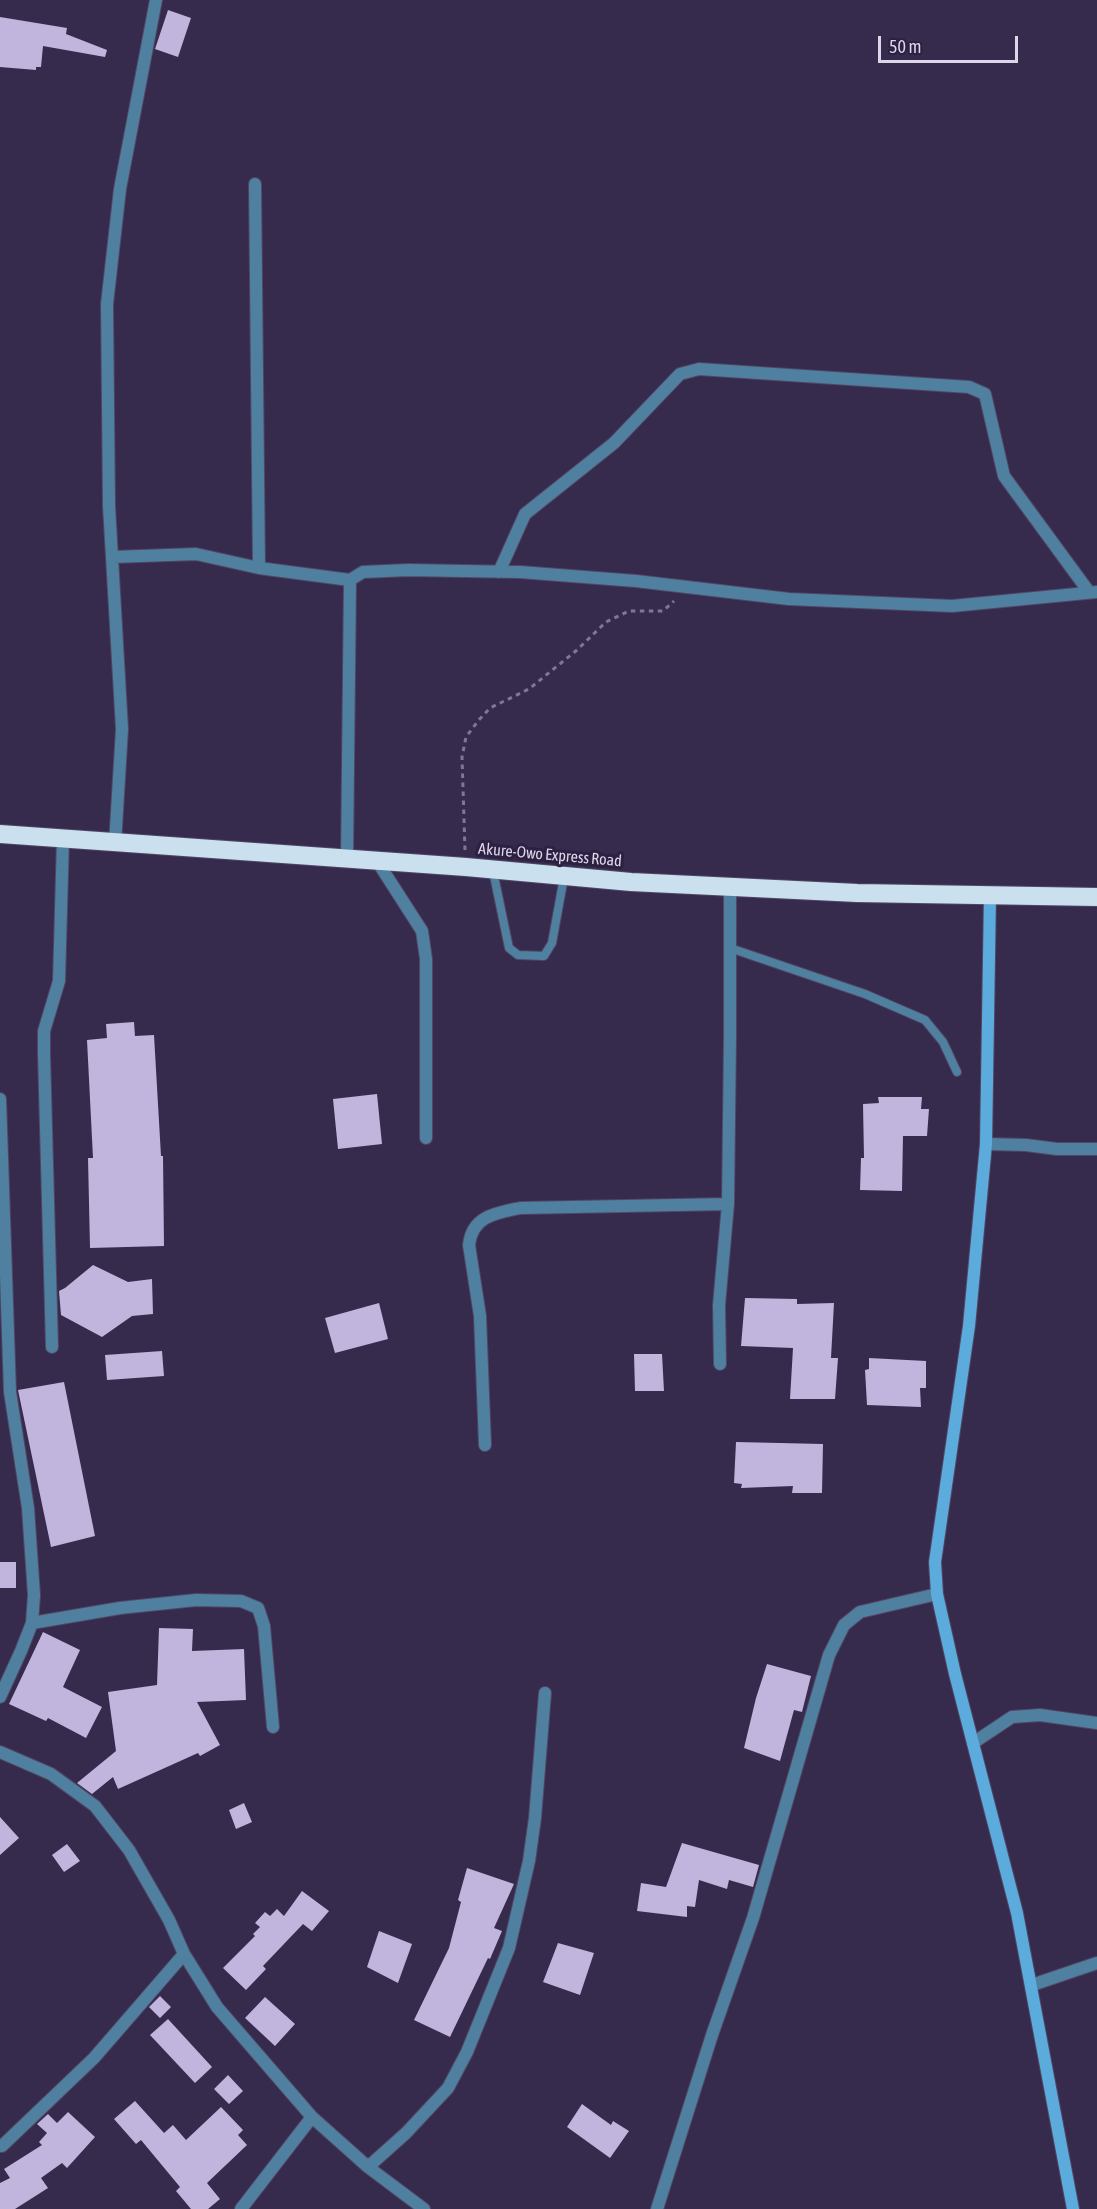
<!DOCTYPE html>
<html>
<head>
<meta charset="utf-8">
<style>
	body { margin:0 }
	#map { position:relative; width:1097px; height:2209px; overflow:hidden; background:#362b4c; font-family:"Asap Condensed",sans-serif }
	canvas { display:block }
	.scale { position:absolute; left:878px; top:36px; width:140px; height:27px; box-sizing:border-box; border:3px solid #dcd6eb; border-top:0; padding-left:8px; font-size:18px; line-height:21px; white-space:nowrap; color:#dcd6eb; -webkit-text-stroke:4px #2c2141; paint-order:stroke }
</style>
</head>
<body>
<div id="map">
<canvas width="1097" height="2209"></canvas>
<div class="scale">50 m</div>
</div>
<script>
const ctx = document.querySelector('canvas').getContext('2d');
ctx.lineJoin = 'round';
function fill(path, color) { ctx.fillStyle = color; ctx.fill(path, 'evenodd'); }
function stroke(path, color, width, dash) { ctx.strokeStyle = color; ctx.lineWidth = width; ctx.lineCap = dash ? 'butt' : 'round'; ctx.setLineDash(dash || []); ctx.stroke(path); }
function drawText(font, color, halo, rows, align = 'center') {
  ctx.font = font + ' "Asap Condensed",sans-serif'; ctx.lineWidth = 6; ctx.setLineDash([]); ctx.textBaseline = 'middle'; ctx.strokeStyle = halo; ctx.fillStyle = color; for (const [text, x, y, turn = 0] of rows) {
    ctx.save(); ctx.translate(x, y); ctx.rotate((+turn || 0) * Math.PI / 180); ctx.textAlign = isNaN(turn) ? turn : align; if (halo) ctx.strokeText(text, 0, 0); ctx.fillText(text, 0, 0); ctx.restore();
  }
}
fill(new Path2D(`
	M168,10L191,18L178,57L155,49Z
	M0,17L67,28L66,34L107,50L105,57L43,46L41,67H36V70L0,67Z
	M134,1022L135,1036L154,1035L161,1156H163L164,1246L90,1248L88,1158H93L87,1040L107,1038L106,1024Z
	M377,1094L382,1144L338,1149L333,1099Z
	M878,1097H922L921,1109H929L927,1136H903L902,1191L860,1190L861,1158H864L863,1104L879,1103Z
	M93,1265L128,1282L152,1279L153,1314L132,1316L102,1337L61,1315L59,1291L65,1288Z
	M745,1298L797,1299V1304L834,1303L831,1358H838L835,1399H790L793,1348L741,1346Z
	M379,1303L388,1339L335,1353L325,1318Z
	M162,1351L164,1376L107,1380L105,1355Z
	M634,1354H662L664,1391H635Z
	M869,1358L926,1361V1388H920L921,1407L867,1405L865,1370L869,1369Z
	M64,1382L95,1536L51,1547L18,1390Z
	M736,1442L823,1444L822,1493H792L793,1486L741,1488L742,1484L734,1483Z
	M0,1562H16V1588H0Z
	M159,1628L193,1629L192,1651L244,1649L246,1700L197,1702L220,1745L200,1756L198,1753L118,1789L113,1777L92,1794L77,1783L116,1751L108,1692L157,1685Z
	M43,1632L80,1650L63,1687L102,1707L86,1738L48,1718L46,1721L9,1704Z
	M767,1664L811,1676L802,1712L794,1710L780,1761L744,1748L756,1698Z
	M244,1803L252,1822L236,1829L229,1810Z
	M0,1817L19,1838L0,1855Z
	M682,1843L759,1865L753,1887L729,1880L727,1889L699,1880L695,1907L687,1906V1917L637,1911L641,1883L666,1887Z
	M67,1844L80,1861L64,1872L52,1855Z
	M467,1868L514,1884L494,1928L502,1931L490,1959L488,1958L450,2037L414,2020L449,1948L461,1902L458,1900Z
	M302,1891L329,1911L312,1931L303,1924L263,1966L266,1969L246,1990L223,1968L255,1936L253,1934L260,1927L255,1923L265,1912L270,1916L277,1909L284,1916Z
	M379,1931L412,1944L398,1983L367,1967Z
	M558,1943L594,1953L580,1995L543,1982Z
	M160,1996L171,2007L160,2018L149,2007Z
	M265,1997L295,2024L275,2046L245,2018Z
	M168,2019L212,2067L195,2083L150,2035Z
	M228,2075L243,2091L229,2104L214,2089Z
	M135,2101L164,2133L173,2125L186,2140L221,2107L243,2130L238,2135L247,2145L207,2183L220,2199L208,2209H191L176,2191L180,2187L141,2140L136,2144L114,2119Z
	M582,2104L611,2125L613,2121L629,2131L610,2158L567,2127Z
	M68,2112L95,2137L67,2168L62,2163L41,2178L48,2188L15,2209H0V2183L10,2178L4,2169L42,2145L39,2142L47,2133L37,2124L48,2114L57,2123Z`), '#c1b4dd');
const lane = new Path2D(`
	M493,871L509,948L518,955L544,956L552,943L564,877
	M730,948L865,994L925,1020L943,1042L957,1072`);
const street = new Path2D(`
	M255,184L259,568
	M113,557L196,554L259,568L350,580
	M499,572L525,514L614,443L680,374L699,369L969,387L985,394L1004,476L1089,592
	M115,844L122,729L109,506L107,304L120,189L156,0
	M347,859L350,580L363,572L408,570L520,572L636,581L789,599L952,606L1097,592
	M377,861L422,931L426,959V1138
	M0,1099L10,1392L28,1508L34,1595L32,1623L21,1651L0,1697
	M986,1144L1026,1145L1057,1149H1097
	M52,1347L44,1054V1031L59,981L63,839
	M720,1364L719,1305L728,1204L730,1036V886
	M485,1445L480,1316L469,1245C472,1216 496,1213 520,1208L728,1204
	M32,1623L120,1608L196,1600L241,1601L258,1608L264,1626L273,1727
	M973,1743L1012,1717L1040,1715L1097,1723
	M0,1752L51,1774L95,1806L129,1850L169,1920L184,1954L217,2007L312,2117L368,2167L424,2209
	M1032,1985L1097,1963
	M2,2146L94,2058L184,1954
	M368,2167L406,2133L448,2088L467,2052L509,1948L529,1861L535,1818L545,1693
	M241,2209L312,2117
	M657,2209L712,2035L753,1918L829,1655L844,1625L860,1612L937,1594`);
const secondary = new Path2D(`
	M990,895L986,1144L969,1326L935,1562L937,1594L955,1674L1017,1913L1073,2209`);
const highway = new Path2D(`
	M0,834L466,867L631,882L857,893L1097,897`);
stroke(lane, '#514665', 10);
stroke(street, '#514665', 14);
stroke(secondary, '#514665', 14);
stroke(highway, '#514665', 20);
stroke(new Path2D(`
	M465,850L462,757L466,737L478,721L490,708L529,689L577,650L606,622L629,611H663L674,601`), '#807893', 3, [4.5, 4.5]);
stroke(lane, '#50809f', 8);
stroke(street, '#50809f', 12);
stroke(secondary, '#5cabdd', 12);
stroke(highway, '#cae0ef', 18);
drawText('16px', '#dcd6eb', '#2c2141', [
	["Akure-Owo Express Road",550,855,5]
]);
</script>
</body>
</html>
